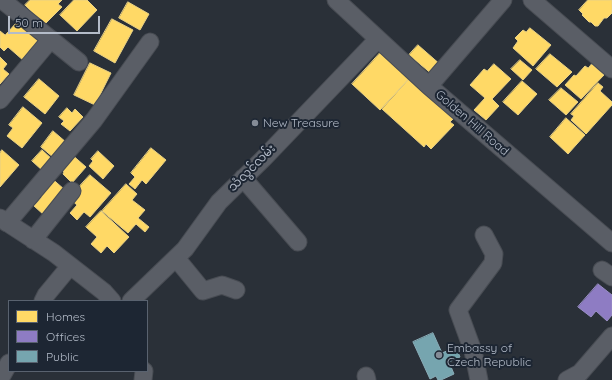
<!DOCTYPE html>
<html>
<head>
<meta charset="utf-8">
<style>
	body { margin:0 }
	#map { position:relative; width:612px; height:380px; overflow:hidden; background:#2a3038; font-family:Quicksand,sans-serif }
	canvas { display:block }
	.legend { position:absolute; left:8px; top:300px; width:140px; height:72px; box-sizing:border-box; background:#1d2633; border:1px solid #59626f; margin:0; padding:5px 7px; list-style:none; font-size:12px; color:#b4bcc9 }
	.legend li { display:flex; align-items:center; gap:8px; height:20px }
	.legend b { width:20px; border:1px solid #59626f }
	.scale { position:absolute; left:8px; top:16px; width:92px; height:18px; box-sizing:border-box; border:2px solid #b4bcc9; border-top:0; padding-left:5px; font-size:12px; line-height:14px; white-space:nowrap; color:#b4bcc9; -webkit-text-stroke:3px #1d2633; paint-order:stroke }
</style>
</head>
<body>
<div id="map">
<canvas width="612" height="380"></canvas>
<ul class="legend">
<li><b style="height:11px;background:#ffd966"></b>Homes</li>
<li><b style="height:11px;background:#8e7cc3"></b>Offices</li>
<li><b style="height:11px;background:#76a5af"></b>Public</li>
</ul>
<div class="scale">50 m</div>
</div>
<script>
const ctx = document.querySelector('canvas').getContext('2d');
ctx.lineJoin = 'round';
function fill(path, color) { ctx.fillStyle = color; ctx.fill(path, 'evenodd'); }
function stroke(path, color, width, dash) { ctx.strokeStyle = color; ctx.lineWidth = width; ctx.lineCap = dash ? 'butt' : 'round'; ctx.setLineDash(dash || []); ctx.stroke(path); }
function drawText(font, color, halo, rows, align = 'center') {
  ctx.font = font + ' Quicksand,"Noto Sans Myanmar",sans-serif'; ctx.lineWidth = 4; ctx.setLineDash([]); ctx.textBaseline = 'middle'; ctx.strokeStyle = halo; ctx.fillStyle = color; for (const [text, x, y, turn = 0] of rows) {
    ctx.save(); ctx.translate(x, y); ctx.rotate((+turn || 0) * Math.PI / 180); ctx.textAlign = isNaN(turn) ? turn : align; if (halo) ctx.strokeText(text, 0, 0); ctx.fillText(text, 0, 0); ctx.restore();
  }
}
const homes = new Path2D(`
	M30,0H62L58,4L62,7L44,25L25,5Z
	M74,0H87L97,10L77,31L60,15Z
	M588,0H612V13L607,18H604L598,26H595L591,22H589L582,15L583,14L579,10Z
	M128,2L149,14L140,30L119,18Z
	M20,19L40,38L28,52L30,54L24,61L8,47L4,51L0,47V31L5,35Z
	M112,19L133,30L115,63L94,51Z
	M530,28L551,45L533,66L513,48L518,41L515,38L523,30L526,32Z
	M418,45L442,66L433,75L409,55Z
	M380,53L409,79L380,110L352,84Z
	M550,54L572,72L557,87L536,69Z
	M0,57L7,64L3,69L9,74L0,84Z
	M520,60L532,70L523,80L511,69Z
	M90,63L111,73L95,105L74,95Z
	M494,64L511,79L492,99L499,106L486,120L474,110L485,98L470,85L484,69L487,71Z
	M592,64L604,75L581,99L565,85L574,75L576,76L585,66L588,68Z
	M39,79L59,96L45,114L24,97Z
	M409,79L453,119L450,122L454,125L431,149L426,144L424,147L382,109Z
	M522,81L537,94L518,115L503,102Z
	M598,83L603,87L600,91L612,102V105L586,134L571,120L574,116L571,114Z
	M561,88L578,102L566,115L549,100Z
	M23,107L42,123L22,148L7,136L13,128L9,125Z
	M67,108L72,113L75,109L83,117L70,131L61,124L64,121L59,117Z
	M566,118L585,135L568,154L550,137Z
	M53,131L67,143L54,158L41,147Z
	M151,148L166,160L146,184L142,180L135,189L129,184L135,177L131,173Z
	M2,150L19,165L0,187V153Z
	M42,150L53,160L43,171L32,161Z
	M98,151L114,166L103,179L89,166L93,161L91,159Z
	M70,153L86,167L72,183L63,174L64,172L59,167Z
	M90,175L111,193L90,217L84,212L77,220L70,213L77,205L69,198Z
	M49,176L65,190L44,215L34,206L42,197L36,192Z
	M126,184L137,194L132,200L145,210L138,218L149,227L145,232L136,224L128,233L102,211Z
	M101,211L129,237L114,253L107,246L101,253L91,244L97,237L86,227Z`);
fill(homes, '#ffd966');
stroke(homes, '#e8d084', 1);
const offices = new Path2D(`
	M598,284L612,295V315L607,321L596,311L591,317L578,307Z`);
fill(offices, '#8e7cc3');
stroke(offices, '#998fc5', 1);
const public = new Path2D(`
	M433,333L442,353L456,347L460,357L449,362L454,374L441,380H438L436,376L430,379L413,342Z`);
fill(public, '#76a5af');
stroke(public, '#89acb7', 1);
const minor = new Path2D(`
	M2,0L79,62
	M336,0L429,86L612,243
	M532,0L612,69
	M429,86L503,0
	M0,100L51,39
	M243,178L298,242
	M0,218L54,253L104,292L112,301
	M7,223L94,120L150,42
	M33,240L72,191
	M176,258L203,291L222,285L236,290
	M602,270L612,277
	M43,301L46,295L70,266
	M131,301L185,249L219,202L263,159L378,39
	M366,376L367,380
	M0,379L9,363
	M143,380L144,371
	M479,380L473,351L458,310L493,263L494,254L484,235
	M567,380L580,373L612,336`);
stroke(minor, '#484c53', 19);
stroke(minor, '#5a5e66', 17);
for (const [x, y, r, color] of [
	[255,123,4,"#848b96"],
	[439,355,4,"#848b96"]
]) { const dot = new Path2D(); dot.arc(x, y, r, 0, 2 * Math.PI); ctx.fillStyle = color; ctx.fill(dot); stroke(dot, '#1d2633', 1.5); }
drawText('12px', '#b4bcc9', '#1d2633', [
	["New Treasure",263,123],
	["Embassy of",447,348],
	["Czech Republic",447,362]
], 'left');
drawText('12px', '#b4bcc9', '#1d2633', [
	["Golden Hill Road",472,123,41],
	["သံလွင်လမ်း",252,168,-45]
]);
</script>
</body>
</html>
